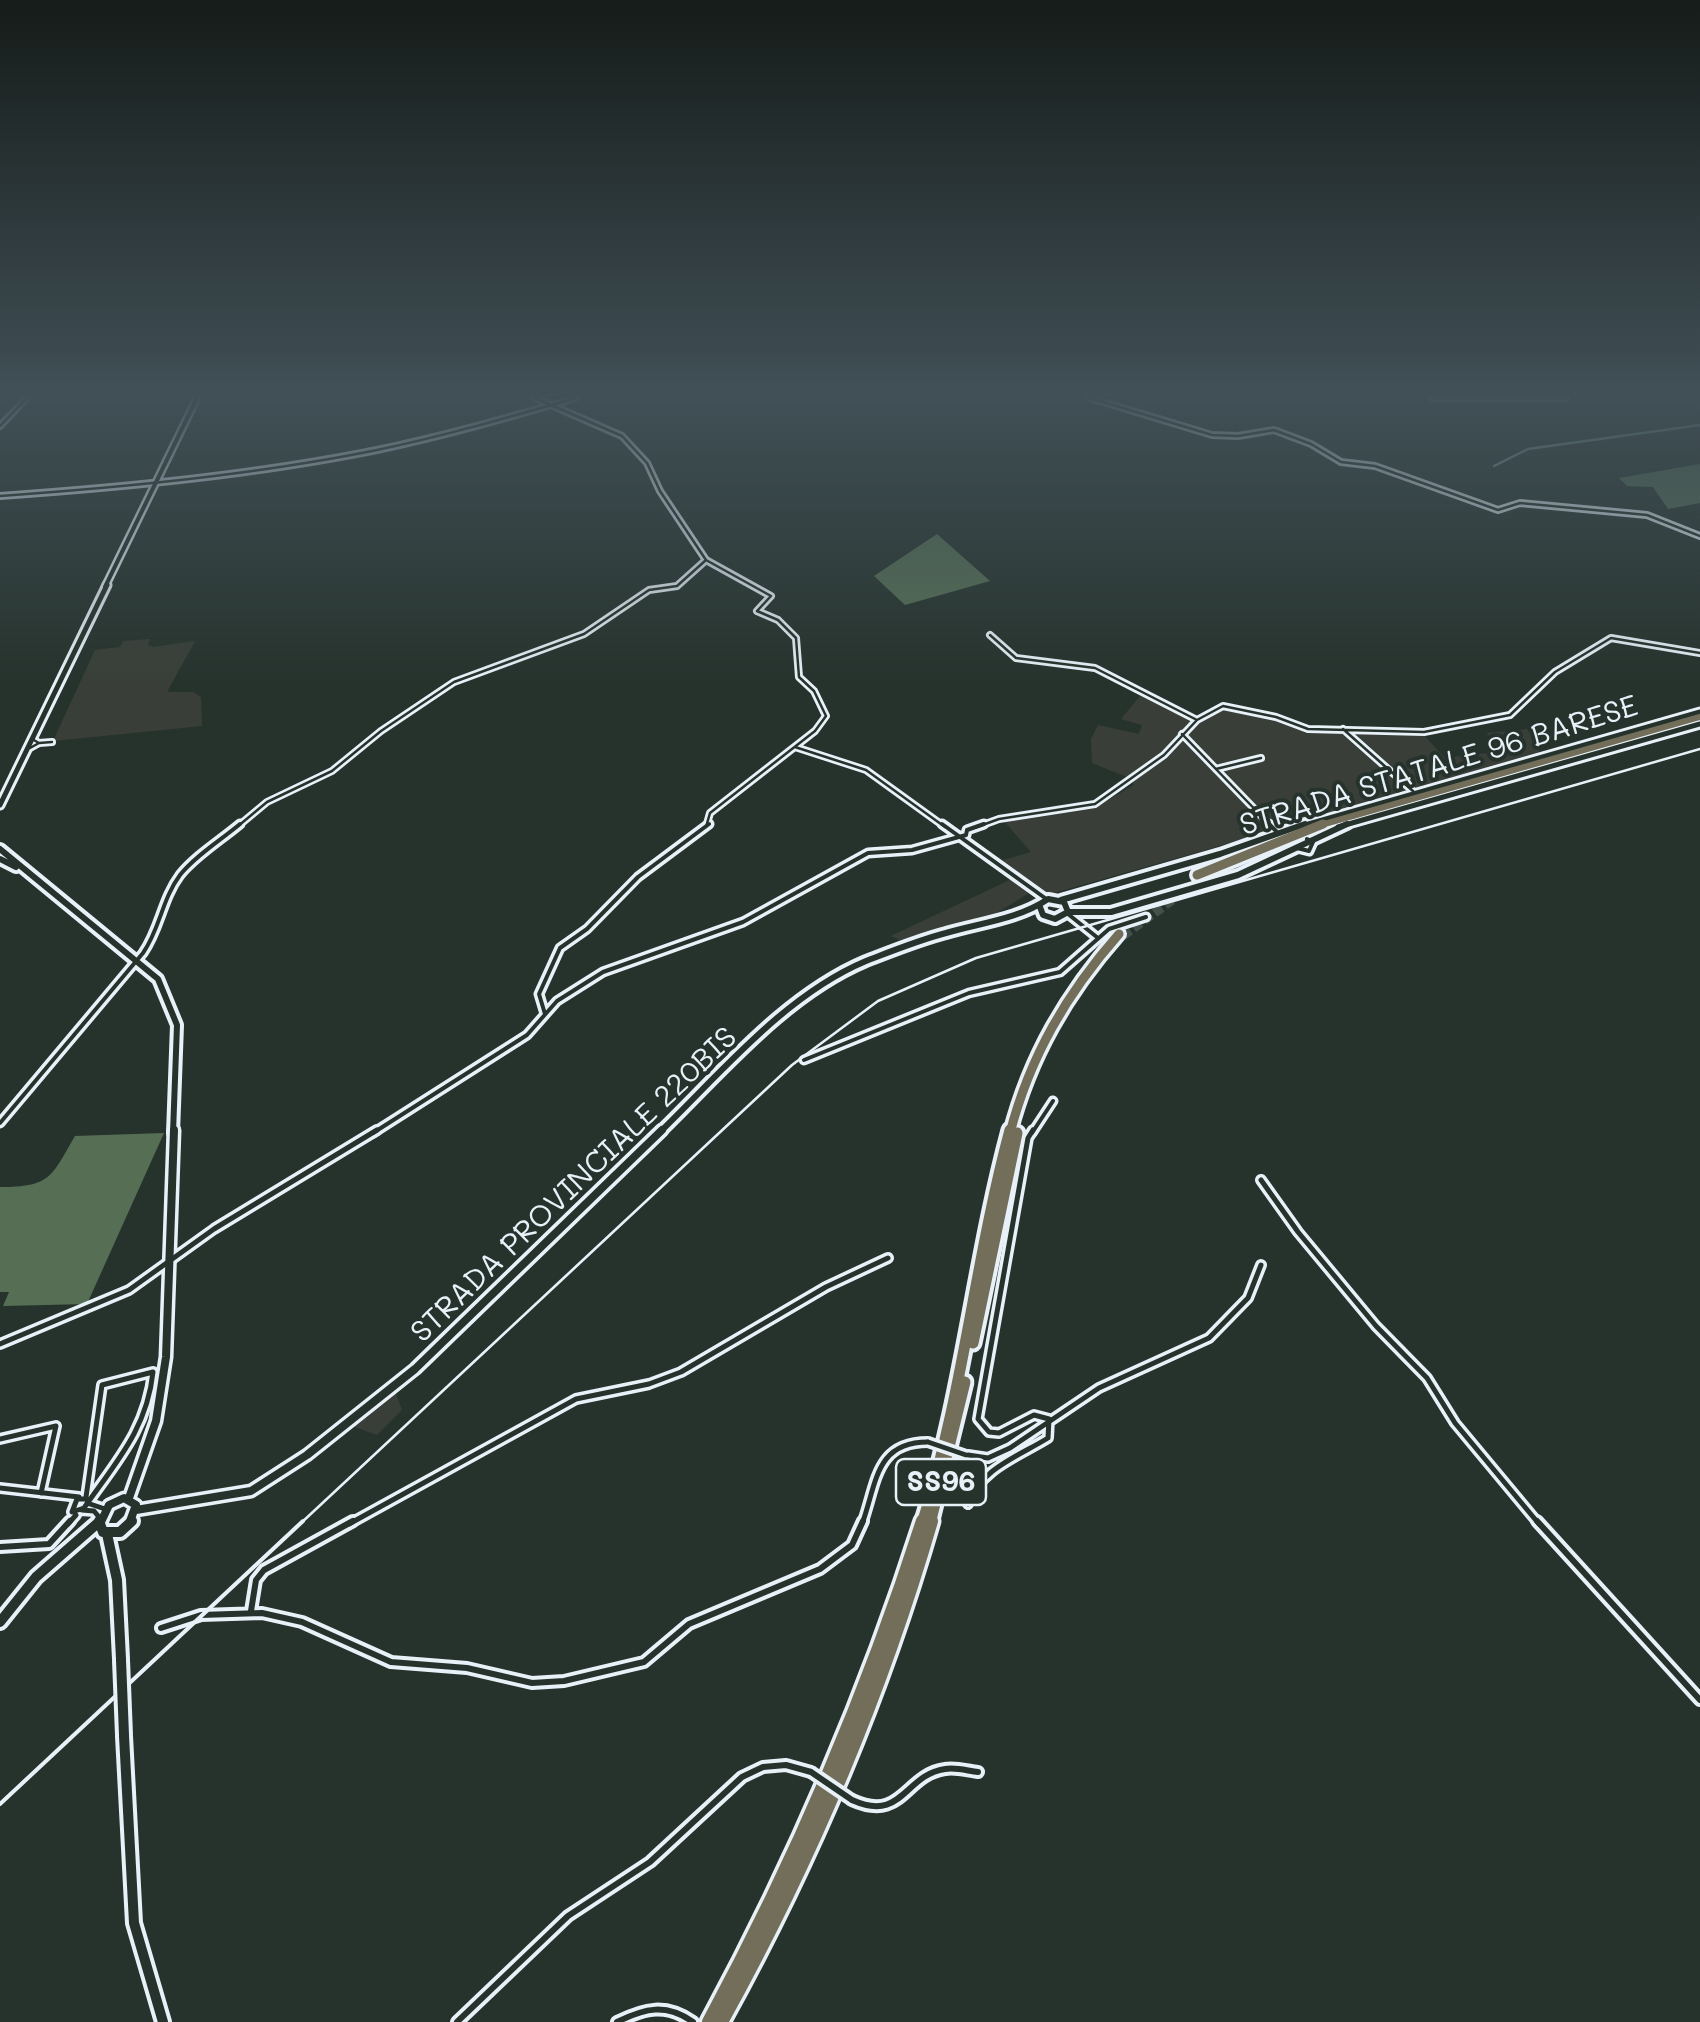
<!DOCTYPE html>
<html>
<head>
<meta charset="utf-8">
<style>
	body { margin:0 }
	canvas { display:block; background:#26332d }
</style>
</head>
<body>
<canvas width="1700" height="2022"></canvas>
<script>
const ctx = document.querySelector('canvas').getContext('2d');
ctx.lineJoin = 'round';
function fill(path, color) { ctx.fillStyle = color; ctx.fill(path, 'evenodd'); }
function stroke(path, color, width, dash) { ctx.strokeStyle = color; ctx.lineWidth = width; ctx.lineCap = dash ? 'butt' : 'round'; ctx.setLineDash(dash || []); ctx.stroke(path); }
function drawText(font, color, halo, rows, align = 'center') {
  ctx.font = font + ' Mali,sans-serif'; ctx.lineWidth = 8; ctx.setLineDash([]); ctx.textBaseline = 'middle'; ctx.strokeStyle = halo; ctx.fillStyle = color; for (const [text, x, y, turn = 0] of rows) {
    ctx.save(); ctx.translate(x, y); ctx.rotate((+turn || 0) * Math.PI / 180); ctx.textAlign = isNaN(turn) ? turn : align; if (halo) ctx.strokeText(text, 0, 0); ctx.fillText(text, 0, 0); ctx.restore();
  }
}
fill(new Path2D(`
	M150,639L148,645L153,647L195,641L167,692H193L201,697L202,726L53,741L95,650L120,647L123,641Z
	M1145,690L1199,722L1228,708L1276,718L1308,731L1422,733L1445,758L1495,752L1487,733L1528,729L1541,755L1043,896L1034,890L995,914L965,923L900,940L891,936L1016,877L997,862L1031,852L1003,820L1098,806L1134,785L1132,779L1092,763L1091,739L1098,725L1139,734L1142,725L1121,719Z
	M395,1391L402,1410L377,1435L352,1426Z`), '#393f38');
fill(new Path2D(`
	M1700,464V503L1668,509L1653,487L1627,486L1619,478Z
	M937,534L990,581L905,605L874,576Z
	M164,1133L87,1304L3,1306L9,1292H0V1187C51,1187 51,1177 75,1136Z`), '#556e54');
stroke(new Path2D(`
	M1494,466L1528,449L1700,425`), '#8aa0a8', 2.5);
stroke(new Path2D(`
	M1123,936L1203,878`), '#43504b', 9, [9, 4]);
const streetFar3 = new Path2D(`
	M535,398L622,436L647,463L660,491L706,560L771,596L757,611L778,620L796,638L799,677L814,691L826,716L815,731L710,813L706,827
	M1090,398L1212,435L1238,436L1274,430L1311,444L1341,462L1375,466L1498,510L1520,503L1647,515L1700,536
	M1433,398H1566
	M0,426L27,398
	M0,496C126,487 253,475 377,450C444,436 510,417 576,398
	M990,635L1016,658L1095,668L1197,720
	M1343,729L1414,792
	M1182,734L1272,827
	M39,743L52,742
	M795,747L866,770L945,827
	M30,748L39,743L32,739
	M1216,769L1261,758
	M237,827L267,802L332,771L381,731L454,682L584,634L649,590L677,586L706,560
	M977,827L999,819L1095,804L1164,755L1197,720L1223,706L1276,717L1308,729L1424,732L1510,715L1555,672L1611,638L1700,653`);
const streetFar2 = new Path2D(`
	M942,824L1045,898
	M1269,824L1278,833
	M1297,848L1309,851L1313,842L1307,839
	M1068,914L1098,938
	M545,1014L539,994L560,948L587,929L638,877L709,824
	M804,1060L969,993L1060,972L1109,929L1146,917
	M0,1123L143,953C160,929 162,899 180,875C195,856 221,840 240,824
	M373,1133L527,1035L557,1001L603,972L743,922L868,853L912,850L966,835L967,830L984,824
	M1032,1133L1053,1101`);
const streetFar1 = new Path2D(`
	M1261,1180L1298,1232L1376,1326L1427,1378L1455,1423L1539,1524
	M0,1344L129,1290L214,1229L377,1130
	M0,1439L56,1426L41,1493
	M968,1455L988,1458L1010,1448L1099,1388L1209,1338L1248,1298L1261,1265
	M0,1488L79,1497
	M86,1497L102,1385L153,1372C147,1429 116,1462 84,1508L72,1512L77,1499H87
	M87,1503L105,1509
	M968,1504C980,1469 1019,1456 1048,1438L1049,1419L1034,1415L999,1433L989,1432L978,1419L1028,1138L1033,1130
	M82,1510L94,1511L99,1517
	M68,1524L76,1515
	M349,1524L576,1399L649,1384L681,1372L826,1287L888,1258
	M862,1524C877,1483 875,1442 928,1442`);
const street = new Path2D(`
	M1537,1521L1700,1700
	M0,1547L49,1544L70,1521
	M251,1611L256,1580L264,1570L353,1521
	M161,1628L201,1615L262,1613L302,1622L391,1662L467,1668L532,1683L564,1681L644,1662L689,1624L820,1569L852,1545L863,1521
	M852,1800C903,1823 904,1775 945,1769C956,1767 968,1771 978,1772
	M457,2022L568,1916L650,1862L742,1777L763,1767L786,1765L811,1772
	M617,2022C645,2008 666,2003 693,2022`);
const secondaryFar4 = new Path2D(`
	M105,587L197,398`);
const secondaryFar3 = new Path2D(`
	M0,805L107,585
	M1298,827L1700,712
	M1338,827L1700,724`);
const secondaryFar2 = new Path2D(`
	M0,849L158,979L177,1025L173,1133
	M0,859L16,867
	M1061,900L1220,854L1305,824
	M1069,912H1111L1238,875L1347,824
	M659,1133C721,1073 785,995 866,961C892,951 919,940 946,933C980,923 1019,919 1048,899L1064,902L1068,912L1055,919L1043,915L1040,907`);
const secondaryFar1 = new Path2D(`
	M129,1498L156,1421L166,1357L174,1130
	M136,1510L251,1491L307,1455L415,1369L662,1130
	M100,1524L109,1505L124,1498L136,1505L129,1524`);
const secondary = new Path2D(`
	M99,1521L103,1532H120L132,1521
	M107,1534L117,1580L121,1659
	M0,1622L36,1577L99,1522
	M124,1736L134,1923L163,2022`);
const highwayFar3 = new Path2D(`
	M1314,827L1700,717`);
const highwayFar2 = new Path2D(`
	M1197,875L1323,824
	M1010,1133C1030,1056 1067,993 1119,934`);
const highwayFar1 = new Path2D(`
	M973,1343L1017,1133
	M922,1524C963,1395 975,1260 1010,1130
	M930,1524L965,1382`);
const highway = new Path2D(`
	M709,2022C796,1861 867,1696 923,1521
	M721,2022C808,1865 881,1693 931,1521`);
stroke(streetFar3, '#e8f1f8', 8);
stroke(streetFar2, '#e8f1f8', 11);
stroke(streetFar1, '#e8f1f8', 12);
stroke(street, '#e8f1f8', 14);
stroke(secondaryFar4, '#e8f1f8', 9);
stroke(secondaryFar3, '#e8f1f8', 11);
stroke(secondaryFar2, '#e8f1f8', 14);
stroke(secondaryFar1, '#e8f1f8', 15);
stroke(secondary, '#e8f1f8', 18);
stroke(highwayFar3, '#e8f1f8', 12);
stroke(highwayFar2, '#e8f1f8', 16);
stroke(highwayFar1, '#e8f1f8', 19);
stroke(highway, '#e8f1f8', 21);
stroke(streetFar3, '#26332d', 2.5);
stroke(streetFar2, '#26332d', 4);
stroke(streetFar1, '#26332d', 5);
stroke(street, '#26332d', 6);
stroke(secondaryFar4, '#26332d', 4);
stroke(secondaryFar3, '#26332d', 5);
stroke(secondaryFar2, '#26332d', 6);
stroke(secondaryFar1, '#26332d', 8);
stroke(secondary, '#26332d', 10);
stroke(highwayFar3, '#726e59', 6);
stroke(highwayFar2, '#726e59', 9);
stroke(highwayFar1, '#726e59', 11);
stroke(highway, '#726e59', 14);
stroke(new Path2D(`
	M300,1524L792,1065L878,1001L976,958L1700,749`), '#e8f1f8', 2.5);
stroke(new Path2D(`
	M0,1804L303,1521`), '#e8f1f8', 4);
const streetBridgeFar1 = new Path2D(`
	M928,1442L966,1455`);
const streetBridge = new Path2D(`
	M811,1772L852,1800`);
const secondaryBridge = new Path2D(`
	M121,1660L124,1735`);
stroke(streetBridgeFar1, '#e8f1f8', 12, []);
stroke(streetBridge, '#e8f1f8', 14, []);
stroke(secondaryBridge, '#e8f1f8', 18, []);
stroke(streetBridgeFar1, '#26332d', 5);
stroke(streetBridge, '#26332d', 6);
stroke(secondaryBridge, '#26332d', 10);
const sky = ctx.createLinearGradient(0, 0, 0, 681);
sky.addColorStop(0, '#151c19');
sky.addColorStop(0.58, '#415057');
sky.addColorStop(1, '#41505700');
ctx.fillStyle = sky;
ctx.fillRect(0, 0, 1700, 681);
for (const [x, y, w] of [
	[941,1482,90]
]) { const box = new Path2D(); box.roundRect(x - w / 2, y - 23, w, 46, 8); ctx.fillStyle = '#26332d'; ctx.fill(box); stroke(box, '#e8f1f8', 2.5); }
drawText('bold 28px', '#e8f1f8', null, [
	["SS96",941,1482]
]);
drawText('30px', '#e8f1f8', '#26332d', [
	["STRADA STATALE 96 BARESE",1439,766,-17],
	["STRADA PROVINCIALE 220BIS",574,1185,-44]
]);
</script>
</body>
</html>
